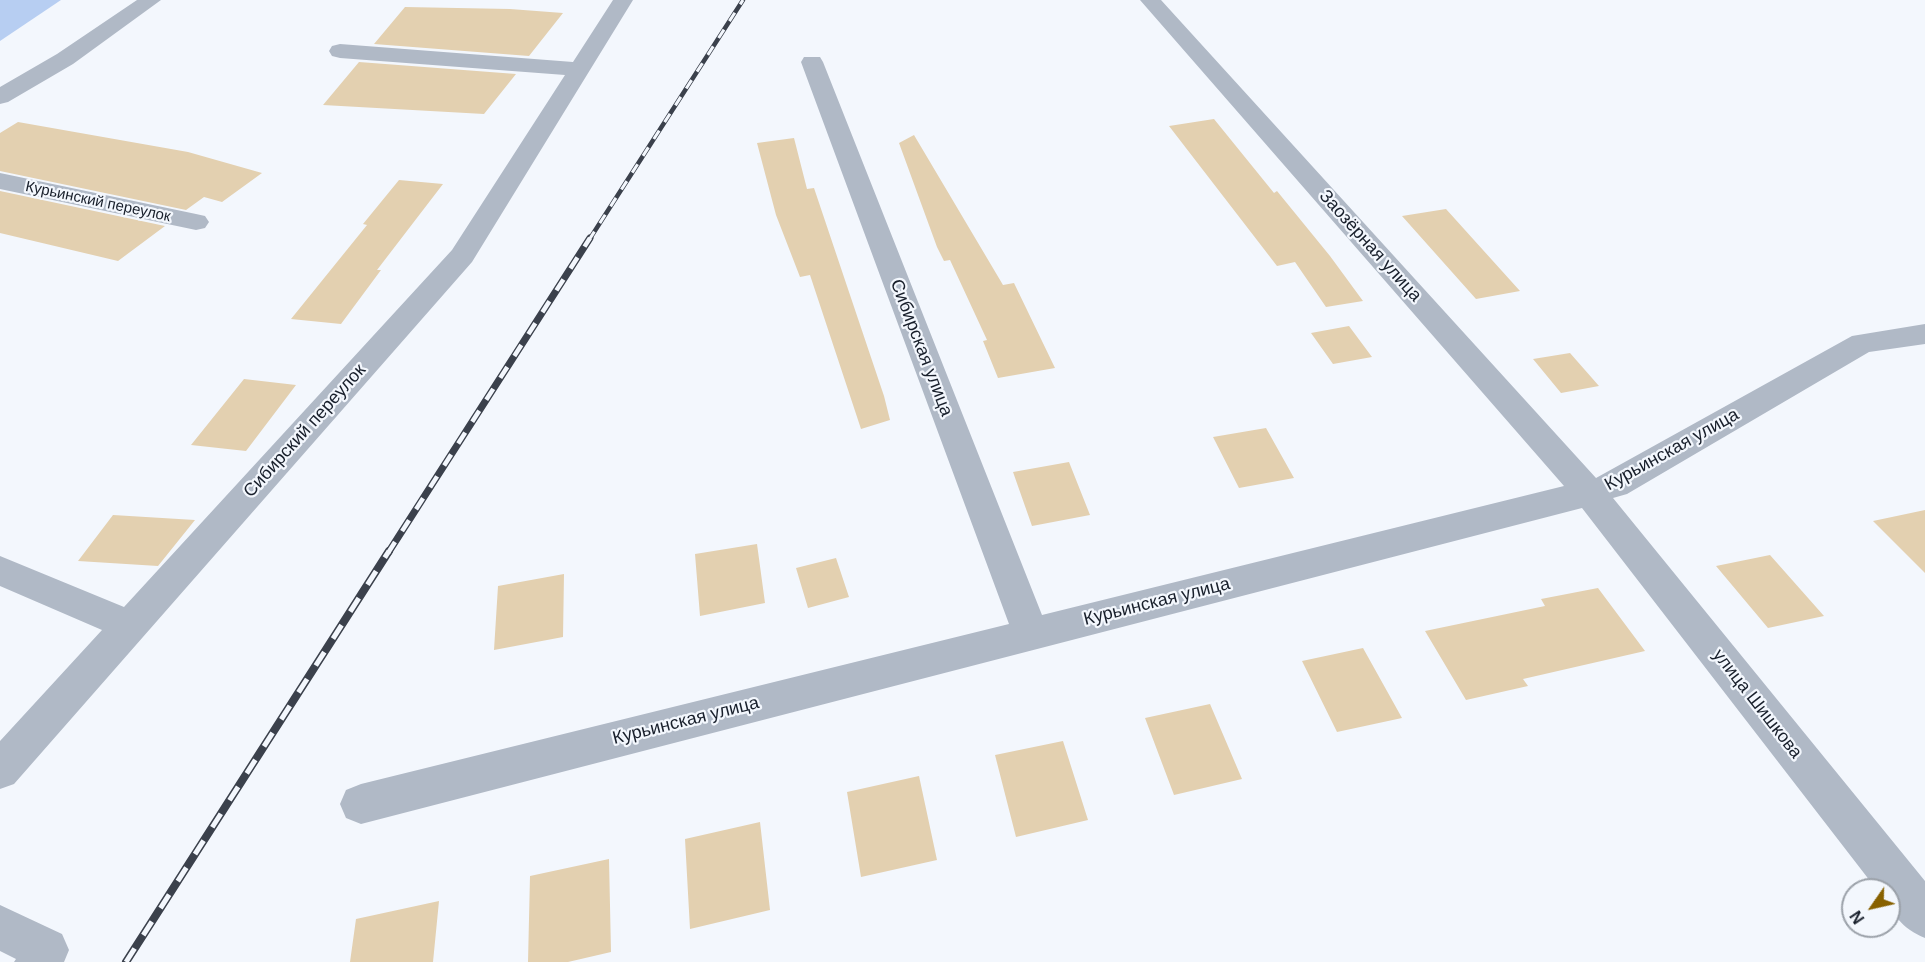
<!DOCTYPE html>
<html>
<head>
<meta charset="utf-8">
<style>
	body { margin:0 }
	#map { position:relative; width:1925px; height:962px; overflow:hidden; background:#f3f7fd; font-family:Helvetica,sans-serif }
	canvas { display:block }
	.north { position:absolute; left:1841px; top:878px; width:60px; height:60px; box-sizing:border-box; background:#f3f7fd; border:2px solid #9ba1a9; border-radius:50%; rotate:236deg; font-size:16px; font-weight:700; line-height:24px; text-align:center; color:#181f2b }
	.north::after { content:''; display:block; margin:auto; width:21px; height:27px; background:#886100; clip-path:polygon(50% 0,100% 100%,50% 72%,0 100%) }
</style>
</head>
<body>
<div id="map">
<canvas width="1925" height="962"></canvas>
<div class="north">N</div>
</div>
<script>
const ctx = document.querySelector('canvas').getContext('2d');
ctx.lineJoin = 'round';
function fill(path, color) { ctx.fillStyle = color; ctx.fill(path, 'evenodd'); }
function stroke(path, color, width, dash) { ctx.strokeStyle = color; ctx.lineWidth = width; ctx.lineCap = dash ? 'butt' : 'round'; ctx.setLineDash(dash || []); ctx.stroke(path); }
function drawText(font, color, halo, rows, align = 'center') {
  ctx.font = font + ' Helvetica,sans-serif'; ctx.lineWidth = 4.5; ctx.setLineDash([]); ctx.textBaseline = 'middle'; ctx.strokeStyle = halo; ctx.fillStyle = color; for (const [text, x, y, turn = 0] of rows) {
    ctx.save(); ctx.translate(x, y); ctx.rotate((+turn || 0) * Math.PI / 180); ctx.textAlign = isNaN(turn) ? turn : align; if (halo) ctx.strokeText(text, 0, 0); ctx.fillText(text, 0, 0); ctx.restore();
  }
}
fill(new Path2D(`
	M0,0H61L0,41Z`), '#b7cef2');
fill(new Path2D(`
	M405,7L510,9L563,13L529,56L374,44Z
	M359,62L516,74L484,114L323,105Z
	M1214,119L1274,193L1277,191L1330,256L1363,301L1326,307L1295,262L1277,266L1169,126Z
	M18,122L188,152L262,173L222,202L204,197L186,210L0,171V133Z
	M914,135L1003,285L1014,283L1055,368L998,378L983,341L987,340L950,260L944,261L937,247L899,143Z
	M794,138L807,189L814,188L884,396L890,420L861,429L810,275L800,277L776,215L757,143Z
	M399,180L443,184L377,270H381L341,324L291,319L367,225L363,224Z
	M0,191L165,226L118,261L0,233Z
	M1446,209L1520,291L1476,299L1402,216Z
	M1349,326L1372,357L1333,364L1311,333Z
	M1570,353L1599,386L1561,393L1533,359Z
	M244,379L296,385L246,451L191,445Z
	M1266,428L1294,478L1239,488L1213,437Z
	M1069,462L1090,515L1032,526L1013,472Z
	M1925,510V573L1873,521Z
	M113,515L195,520L158,566L78,561Z
	M757,544L765,603L700,616L695,554Z
	M1770,555L1824,616L1768,628L1716,566Z
	M836,558L849,597L808,608L796,568Z
	M564,574L563,637L494,650L498,586Z
	M1598,588L1645,651L1523,679L1528,686L1466,700L1425,631L1545,606L1541,599Z
	M1363,648L1402,718L1337,732L1302,661Z
	M1210,704L1242,779L1174,795L1145,718Z
	M1063,741L1088,820L1016,837L995,755Z
	M919,776L937,860L861,877L847,792Z
	M760,822L770,910L690,929L685,839Z
	M609,859L611,952L568,962H528L530,876Z
	M439,901L433,962H350L356,919Z`), '#e3d0b0');
fill(new Path2D(`
	M137,0H161L73,64L8,102L0,104V87L57,54Z
	M613,0H633L472,262L14,784L0,789V741L102,630L0,586V556L124,607L452,250L565,75L340,58L332,56L329,51L332,46L340,44L573,62Z
	M1140,0H1161L1596,478L1852,336L1925,324V344L1869,352L1627,494L1613,498L1925,881V938C1903,929 1889,914 1889,890H1877L1582,508L361,824L346,818L340,804L346,790L361,784L1009,624L801,62L804,57H820L823,62L1042,615L1564,486Z
	M0,173L196,214L205,216L209,222L205,228L196,230L0,189Z
	M0,905L62,934L69,950L64,962H14L16,959L0,951Z`), '#b0b9c6');
const railFar2 = new Path2D(`
	M589,240L743,0`);
const railFar1 = new Path2D(`
	M388,553L590,238`);
const rail = new Path2D(`
	M126,962L389,551`);
stroke(railFar2, '#3b414c', 4.5);
stroke(railFar1, '#3b414c', 7);
stroke(rail, '#3b414c', 8);
stroke(railFar2, '#f3f7fd', 3, [10]);
stroke(railFar1, '#f3f7fd', 4.5, [13]);
stroke(rail, '#f3f7fd', 5, [16]);
drawText('15px', '#181f2b', '#f3f7fd', [
	["Курьинский переулок",98,202,12]
]);
drawText('18px', '#181f2b', '#f3f7fd', [
	["Заозёрная улица",1370,246,48],
	["Сибирская улица",921,348,69],
	["Сибирский переулок",305,431,-48],
	["Курьинская улица",1672,450,-29],
	["Курьинская улица",1157,602,-14],
	["улица Шишкова",1757,704,52],
	["Курьинская улица",686,721,-14]
]);
</script>
</body>
</html>
